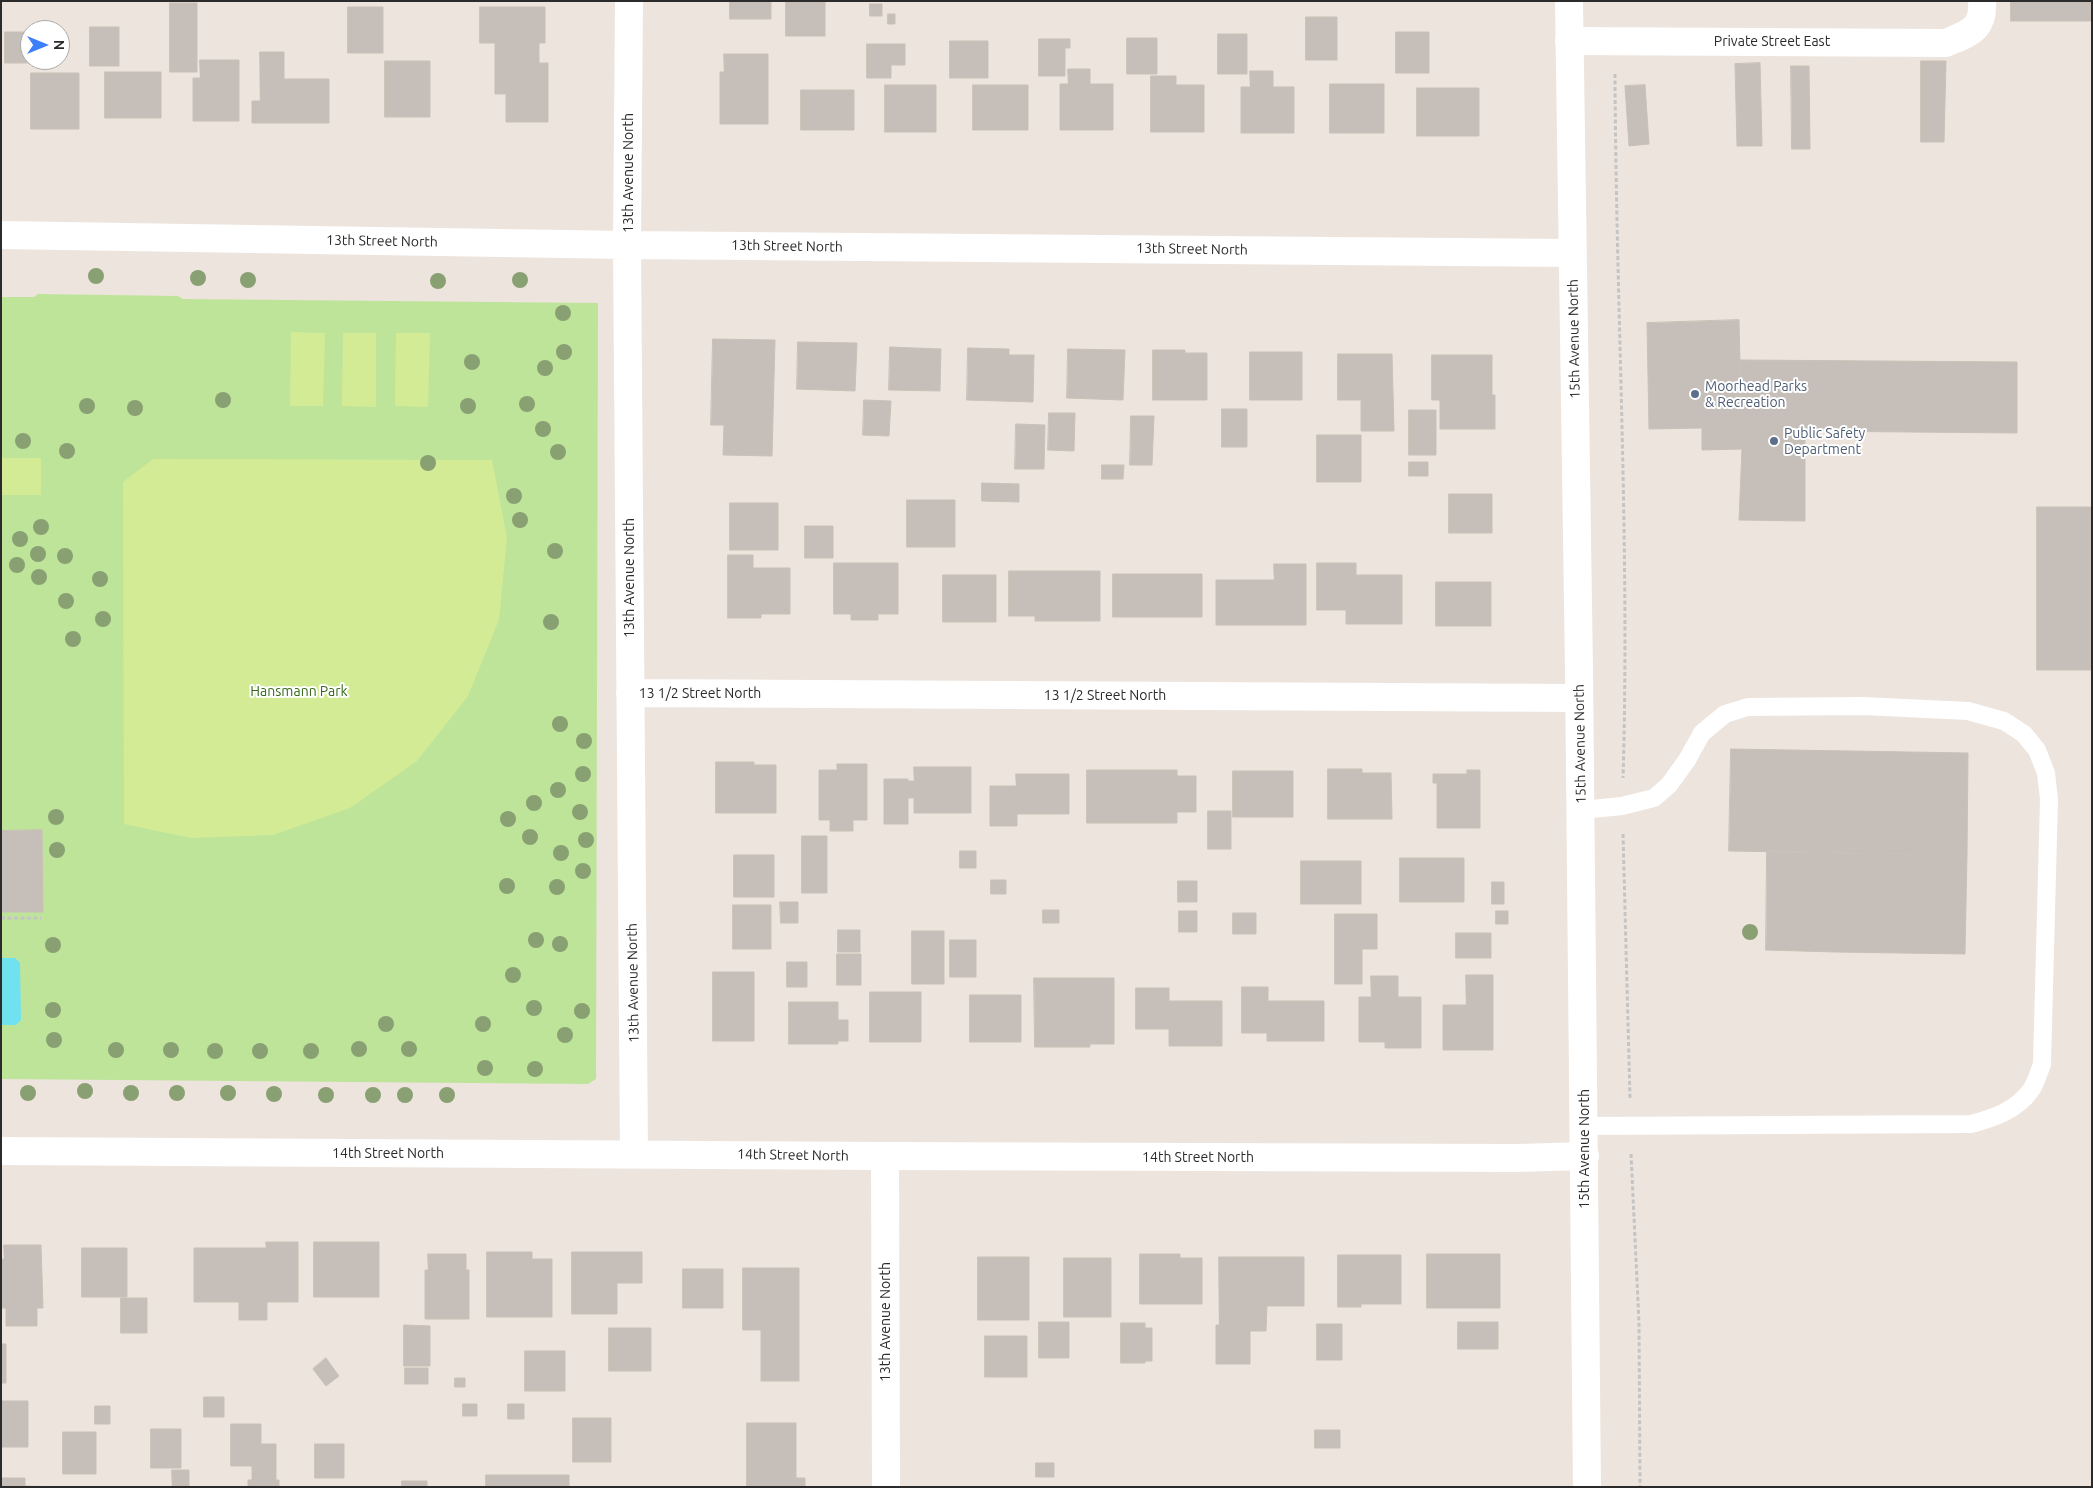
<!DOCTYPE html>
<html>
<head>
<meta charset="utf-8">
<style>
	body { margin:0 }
	#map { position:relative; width:2093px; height:1488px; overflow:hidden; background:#ede4dd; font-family:Ubuntu,sans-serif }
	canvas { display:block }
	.frame { position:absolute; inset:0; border:2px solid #2b2b2b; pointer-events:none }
	.north { position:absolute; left:20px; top:20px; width:50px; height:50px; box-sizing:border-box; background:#fff; border:1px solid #aaa; border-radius:50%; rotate:90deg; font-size:14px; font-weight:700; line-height:20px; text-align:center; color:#2b2b2b }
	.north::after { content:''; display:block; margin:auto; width:18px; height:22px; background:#3d7efa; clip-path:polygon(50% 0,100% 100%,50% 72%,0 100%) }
</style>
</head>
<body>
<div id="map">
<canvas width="2093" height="1488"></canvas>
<div class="frame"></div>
<div class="north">N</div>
</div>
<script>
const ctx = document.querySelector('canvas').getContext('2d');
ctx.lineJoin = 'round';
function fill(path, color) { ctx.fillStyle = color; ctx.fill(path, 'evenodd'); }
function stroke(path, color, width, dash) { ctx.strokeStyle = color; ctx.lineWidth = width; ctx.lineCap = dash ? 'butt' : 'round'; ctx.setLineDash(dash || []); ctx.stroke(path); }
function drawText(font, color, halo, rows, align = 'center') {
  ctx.font = font + ' Ubuntu,sans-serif'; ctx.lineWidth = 4; ctx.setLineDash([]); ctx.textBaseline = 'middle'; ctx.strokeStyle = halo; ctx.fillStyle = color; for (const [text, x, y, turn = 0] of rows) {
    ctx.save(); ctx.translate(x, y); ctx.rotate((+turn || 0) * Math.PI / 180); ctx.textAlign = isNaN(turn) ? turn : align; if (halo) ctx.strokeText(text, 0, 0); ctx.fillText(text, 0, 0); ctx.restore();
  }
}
fill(new Path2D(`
	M38,294L178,296L183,299L598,303L596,1079L588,1084L1,1079V297H34Z`), '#bee49a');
fill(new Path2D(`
	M291,332L325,333L323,406H290Z
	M343,333H376V407L342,406Z
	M396,333H430L428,407L395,406Z
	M1,458H41V495H1Z
	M153,459L492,460L507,538L499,620L468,696L417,761L350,808L273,835L191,838L124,824L123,482Z`), '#d4eb96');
fill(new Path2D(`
	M1,958H15L20,963L21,1020L16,1025H1Z`), '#70e1ef');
const building = new Path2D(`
	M730,1H771V19H730Z
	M786,1H825V36H786Z
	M2011,1H2092V21H2011Z
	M170,3H197V72H170Z
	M870,4H882V16H870Z
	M348,7H383V53H348Z
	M480,7H545V43H539V63H548V122H506V94H495V43H480Z
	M888,14H895V24H888Z
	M1306,17H1337V60H1306Z
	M90,27H119V66H90Z
	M5,32H30V60H36V63H5Z
	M1396,32H1429V73H1396Z
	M1218,34H1247V74H1218Z
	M1127,38H1157V74H1127Z
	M1039,39H1070V48H1065V76H1039Z
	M950,41H988V78H950Z
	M867,44H905V65H891V78H867Z
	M260,52H284V79H329V123H252V101H260Z
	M724,54H768V124H720V72H724Z
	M200,60H239V121H193V78H200Z
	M385,61H430V117H385Z
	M1921,61H1946L1944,142H1921Z
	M1760,63L1762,146H1737L1735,64Z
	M1791,66H1809L1810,149H1792Z
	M1068,69H1090V84H1113V130H1060V84H1068Z
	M1250,71H1273V87H1294V133H1241V87H1250Z
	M105,72H161V118H105Z
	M31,73H79V129H31Z
	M1151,76H1176V85H1204V132H1151Z
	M1330,84H1384V133H1330Z
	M885,85H936V132H885Z
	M973,85H1028V130H973Z
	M1645,85L1649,144L1629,146L1625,86Z
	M1417,88H1479V136H1417Z
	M801,90H854V130H801Z
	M1739,320L1742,449L1702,450V428L1649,429L1647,323Z
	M713,339L775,340L772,456L723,455L724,425H711Z
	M798,342L857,343L855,391L797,389Z
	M890,347L941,349L940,391L889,390Z
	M968,348L1009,349V355H1034L1033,402L967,400Z
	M1068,349L1125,350L1123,400L1067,398Z
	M1153,350H1185V353H1207V400H1153Z
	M1250,352H1302V400H1250Z
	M1338,354H1392L1394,431H1361V400H1338Z
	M1432,355H1492V395H1495V429H1440V400H1432Z
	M1740,360L2017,362V433L1805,431V521L1739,520L1742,449Z
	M864,400L891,401L889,436L863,435Z
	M1222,409H1247V447H1222Z
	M1409,410H1436V455H1409Z
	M1049,413H1075L1074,451L1048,450Z
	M1131,416H1154L1152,465H1130Z
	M1016,424L1045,425L1044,469H1015Z
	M1317,435H1361V482H1317Z
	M1409,462H1428V476H1409Z
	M1102,465H1124L1123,479H1102Z
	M982,483L1019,484V502L982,501Z
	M1449,494H1492V533H1449Z
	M907,500H955V547H907Z
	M730,503H778V550H730Z
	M2037,507H2092V670H2037Z
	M805,526H833V558H805Z
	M728,555H753V568H790V614H761V618H728Z
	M834,563H898V614H878V620H851V614H834Z
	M1317,563H1356V575H1402V624H1346V610H1317Z
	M1274,564H1306V625H1216V580H1274Z
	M1009,571H1100V621H1035V616H1009Z
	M1113,574H1202V617H1113Z
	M943,575H996V622H943Z
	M1436,582H1491V626H1436Z
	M1731,749L1968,753L1967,855L1729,851Z
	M716,762H754V765H776V813H716Z
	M837,764H867V820H853V831H830V820H819V770H837Z
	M914,767H971V813H914V798H908V824H884V779H908V781H914Z
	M1328,769H1362V773H1391L1392,819H1328Z
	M1087,770H1177V776H1196V812H1177V823H1087Z
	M1467,770H1480V828H1437V783H1433V774H1467Z
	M1233,771H1293V817H1233Z
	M1016,774H1069V814H1017V826H990V786H1016Z
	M1208,811H1231V849H1208Z
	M42,830L43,912H1V831Z
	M802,836H827V893H802Z
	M960,851H976V868H960Z
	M1767,851L1838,853L1836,952L1766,950Z
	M1838,853L1967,855L1965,954L1836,952Z
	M734,855H774V897H734Z
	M1400,858H1464V902H1400Z
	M1301,861H1361V904H1301Z
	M991,880H1006V894H991Z
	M1178,881H1197V902H1178Z
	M1492,882H1504V904H1492Z
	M780,902H798V923H781Z
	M733,905H771V949H733Z
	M1043,910H1059V923H1043Z
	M1179,911H1197V932H1179Z
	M1496,911H1508V924H1496Z
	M1233,913H1256V934H1233Z
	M1335,914H1377V949H1362V984H1335Z
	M838,930H860V952H838Z
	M912,931H944V984H912Z
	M1456,933H1491V958H1456Z
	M950,940H976V977H950Z
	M837,954H861V985H837Z
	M787,962H807V987H787Z
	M713,972H754V1041H713Z
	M1466,975H1493V1050H1443V1005H1466Z
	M1371,976H1398V997H1421V1048H1385V1042H1359V997H1371Z
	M1034,978H1114V1044H1090V1047H1035Z
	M1242,987H1268V1001H1324V1041H1267V1033H1242Z
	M1136,988H1169V1001H1222V1046H1169V1029H1136Z
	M870,992H921V1042H870Z
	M970,995H1021V1042H970Z
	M789,1002H838V1020H848V1041H838V1044H789Z
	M266,1242H298V1302H267V1320H239V1302H194V1248H266Z
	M314,1242H379V1297H314Z
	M4,1245H41L43,1308H37V1326H6V1308H1V1259H4Z
	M82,1248H127V1297H82Z
	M487,1252H532V1259H552V1317H487Z
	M572,1252H642V1283H617V1314H572Z
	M428,1254H466V1270H469V1319H425V1270H428Z
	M1140,1254H1180V1258H1202V1304H1140Z
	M1427,1254H1500V1308H1427Z
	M1338,1255H1401V1304H1361V1307H1338Z
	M978,1257H1029V1320H978Z
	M1219,1257H1304V1306H1267L1266,1331H1250V1364H1216V1325H1219Z
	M1064,1258H1111V1317H1064Z
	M743,1268H799V1381H761V1330H743Z
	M683,1269H723V1308H683Z
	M121,1298H147V1333H121Z
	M1039,1322H1069V1358H1039Z
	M1458,1322H1498V1349H1458Z
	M1121,1323H1145V1328H1152V1361H1145V1363H1121Z
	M1317,1324H1342V1360H1317Z
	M404,1325L430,1326V1366H404Z
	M609,1328H651V1371H609Z
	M985,1336H1027V1377H985Z
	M1,1344H6V1383H1Z
	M525,1351H565V1391H525Z
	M326,1358L339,1376L326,1386L313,1369Z
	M405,1368H428V1384H405Z
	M455,1378H465V1387H455Z
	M204,1397H224V1417H204Z
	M1,1401H28V1447H1Z
	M463,1404H477V1416H463Z
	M508,1404H524V1419H508Z
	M95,1406H110V1424H95Z
	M573,1418H611V1462H573Z
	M747,1423H796V1478H805V1487H747Z
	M231,1424H261V1444H276V1480H279V1487H248V1480H252V1466H231Z
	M151,1429H181V1468H151Z
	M1315,1430H1340V1448H1315Z
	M63,1432H96V1474H63Z
	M315,1444H344V1478H315Z
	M1036,1463H1054V1477H1036Z
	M172,1470H189V1487H226H162H172Z
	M486,1475H569V1487H486Z
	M1,1478H25V1486L60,1487H1Z
	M402,1481H427V1487H402Z`);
fill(building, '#c6bfb9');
stroke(building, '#c9c0b7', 1);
stroke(new Path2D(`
	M1615,74C1616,309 1630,544 1623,778
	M1623,834L1630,1098
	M1,918H41
	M1631,1154L1639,1323L1640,1487`), '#c4c4c4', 3, [4, 2.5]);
stroke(new Path2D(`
	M1581,810L1622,806L1654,798L1669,785L1687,760L1702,733L1725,714L1748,707L1863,706L1968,711L2004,721L2024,734L2037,750L2046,773L2049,799L2042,1064C2039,1072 2036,1083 2031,1090C2017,1110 1994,1118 1971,1124L1584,1126`), '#fff', 18);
stroke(new Path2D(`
	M629,1L627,245L634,1154
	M1569,41L1946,43C1969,33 1984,30 1982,1
	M1,235L627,245L1572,253
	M630,693L1579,698
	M885,1156L886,1487`), '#fff', 28);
stroke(new Path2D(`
	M1,1151L885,1156L1517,1158L1585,1156`), '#fff', 28);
stroke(new Path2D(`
	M1569,1L1579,670L1587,1487`), '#fff', 28);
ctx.fillStyle = '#89a072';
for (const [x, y] of [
	[96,276],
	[198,278],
	[248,280],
	[520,280],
	[438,281],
	[563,313],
	[564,352],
	[472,362],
	[545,368],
	[223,400],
	[527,404],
	[87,406],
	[468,406],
	[135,408],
	[543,429],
	[23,441],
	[67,451],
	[558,452],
	[428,463],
	[514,496],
	[520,520],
	[41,527],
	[20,539],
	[555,551],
	[38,554],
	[65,556],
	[17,565],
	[39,577],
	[100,579],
	[66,601],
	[103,619],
	[551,622],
	[73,639],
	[560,724],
	[584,741],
	[583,774],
	[558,790],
	[534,803],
	[580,812],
	[56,817],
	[508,819],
	[530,837],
	[586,840],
	[57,850],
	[561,853],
	[583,871],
	[507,886],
	[557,887],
	[1750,932],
	[536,940],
	[560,944],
	[53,945],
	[513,975],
	[534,1008],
	[53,1010],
	[582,1011],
	[386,1024],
	[483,1024],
	[565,1035],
	[54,1040],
	[359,1049],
	[409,1049],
	[116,1050],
	[171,1050],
	[215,1051],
	[260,1051],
	[311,1051],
	[485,1068],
	[535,1069],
	[85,1091],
	[28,1093],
	[131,1093],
	[177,1093],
	[228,1093],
	[274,1094],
	[326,1095],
	[373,1095],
	[405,1095],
	[447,1095]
]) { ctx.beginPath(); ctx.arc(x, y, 8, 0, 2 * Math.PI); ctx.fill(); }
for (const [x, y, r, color] of [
	[1695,394,5,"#5c6f8a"],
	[1774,441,5,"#5c6f8a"]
]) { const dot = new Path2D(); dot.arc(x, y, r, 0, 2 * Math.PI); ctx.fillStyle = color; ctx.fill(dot); stroke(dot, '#fff', 2); }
drawText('14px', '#2b2b2b', '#fff', [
	["Private Street East",1772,41],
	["13th Avenue North",628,173,-90],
	["13th Street North",382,241,1],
	["13th Street North",787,246,1],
	["13th Street North",1192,249,1],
	["15th Avenue North",1574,339,-91],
	["13th Avenue North",629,578,-90],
	["13 1/2 Street North",700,693],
	["13 1/2 Street North",1105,695],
	["15th Avenue North",1580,744,-91],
	["13th Avenue North",633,983,-91],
	["15th Avenue North",1584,1149,-90],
	["14th Street North",388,1153],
	["14th Street North",793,1155,1],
	["14th Street North",1198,1157],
	["13th Avenue North",885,1322,-90]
]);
drawText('14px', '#4e5e75', '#fff', [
	["Moorhead Parks",1705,386],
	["& Recreation",1705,402],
	["Public Safety",1784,433],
	["Department",1784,449]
], 'left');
drawText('14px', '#37691a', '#fff', [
	["Hansmann Park",299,691]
]);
</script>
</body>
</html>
